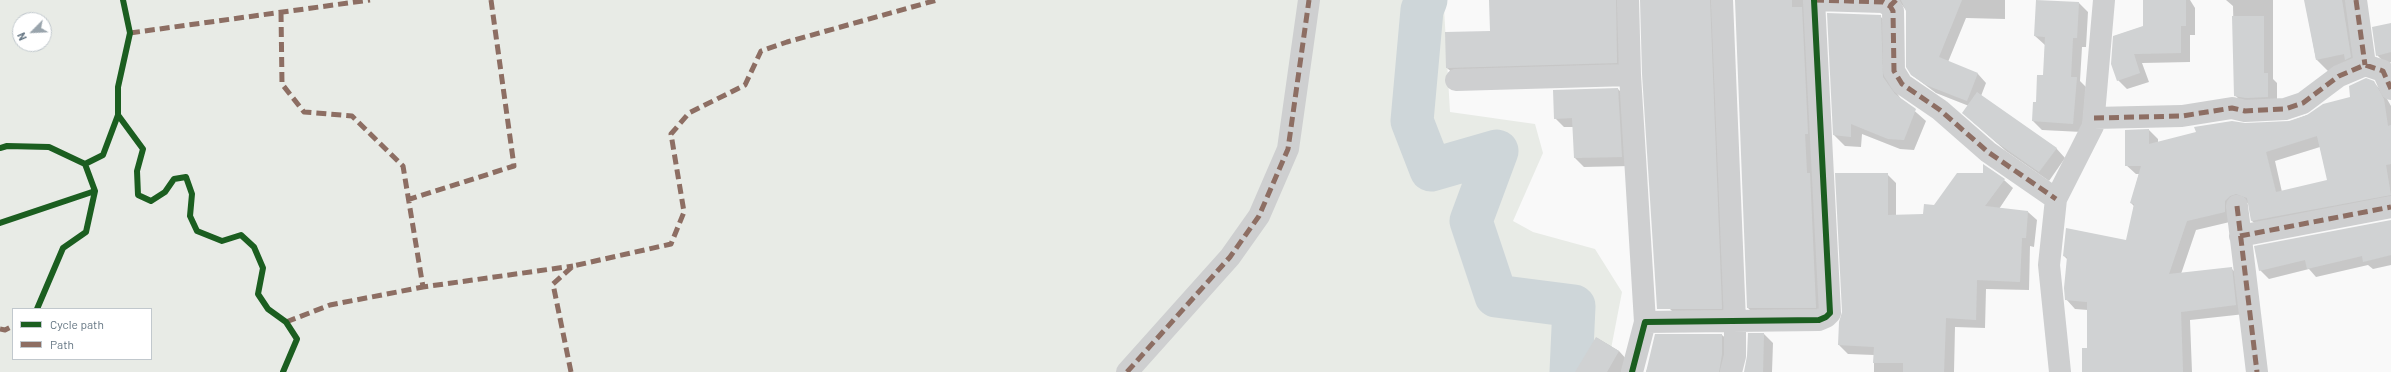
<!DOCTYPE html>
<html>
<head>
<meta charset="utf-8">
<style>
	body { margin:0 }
	#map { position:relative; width:2391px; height:372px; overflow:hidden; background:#f9f9f9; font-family:Barlow,sans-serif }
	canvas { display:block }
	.legend { position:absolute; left:12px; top:308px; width:140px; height:52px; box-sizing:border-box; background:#fff; border:1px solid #c1c8cd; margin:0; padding:5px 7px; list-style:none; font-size:12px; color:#657683 }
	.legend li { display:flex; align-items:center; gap:8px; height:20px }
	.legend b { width:20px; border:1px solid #c1c8cd }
	.north { position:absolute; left:12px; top:12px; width:40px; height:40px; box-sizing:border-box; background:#fff; border:1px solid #c1c8cd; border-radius:50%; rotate:246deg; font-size:11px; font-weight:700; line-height:16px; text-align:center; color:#657683 }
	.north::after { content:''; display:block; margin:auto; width:14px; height:18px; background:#99a4ac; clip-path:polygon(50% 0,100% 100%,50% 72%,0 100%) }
</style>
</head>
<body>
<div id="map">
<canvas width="2391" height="372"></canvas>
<ul class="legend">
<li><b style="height:5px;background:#1b5e20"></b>Cycle path</li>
<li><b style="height:5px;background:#8d6e63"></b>Path</li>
</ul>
<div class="north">N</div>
</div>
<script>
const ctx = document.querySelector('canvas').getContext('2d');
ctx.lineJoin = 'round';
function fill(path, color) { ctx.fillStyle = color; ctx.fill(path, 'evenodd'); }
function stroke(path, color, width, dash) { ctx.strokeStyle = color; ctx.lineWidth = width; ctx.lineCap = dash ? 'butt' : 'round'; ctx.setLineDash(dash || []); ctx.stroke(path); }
fill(new Path2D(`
	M0,0H1447L1444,8L1450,112L1535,124L1543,153L1513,221L1533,232L1595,249L1622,292L1610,354L1600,372H0ZM20,20H44V44H20ZM13,309H151V359H13Z`), '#e8ebe6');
fill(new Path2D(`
	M1490,0H1629L1625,71L1456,76L1447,68L1491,31Z
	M1642,0H1722L1730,317H1678L1670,309Z
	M1736,0H1814L1824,316H1756L1748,308Z
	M1898,0H2005V19L1966,18L1948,62L1978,74L1986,83L1981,96L2056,148L2065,158L2049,181L2006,151L1973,122L1969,106L1936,93L1912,75L1906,10Z
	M2143,0H2190L2195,8V35H2190V62L2142,63L2149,82L2127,89L2118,80L2144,26Z
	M2226,0H2273V79L2277,83V106L2244,105L2235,95L2233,6Z
	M2305,0H2352L2363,70L2329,72L2316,59Z
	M2079,3L2088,12L2086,47H2082L2080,81L2086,87L2082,132L2042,130L2033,121L2044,76L2045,45L2035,36Z
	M1880,16L1891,27L1894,89L1901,99L1926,121L1914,150L1900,149L1862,134L1861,147L1845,146L1834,135Z
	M2391,24V62L2387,65L2377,55Z
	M2373,82L2383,92L2391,106V206L2262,230L2252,221L2249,204L2246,202L2234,221L2196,230L2181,274L2231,268L2241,278L2245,314L2190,320L2192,372H2083L2088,349V310L2075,309L2066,299L2068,260L2064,256L2127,241L2134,206L2131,203L2139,174H2136L2126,165L2149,130L2158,139V143L2245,124L2289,122L2351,98ZM2320,147L2328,181L2282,192L2275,161Z
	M1618,89L1627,98L1631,166L1584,167L1575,158L1574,127H1564L1555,118Z
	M1887,174L1896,183V216L1924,215L1935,206L2004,180L2013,188L1999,209L2028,212L2037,220L2034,247L2030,246L2029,290L1986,289L1985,328L1955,327L1954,372H1874V355L1848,354L1839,345Z
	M2391,221V265L2373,269L2368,265L2316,277L2309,269L2269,279L2260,270Z
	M1764,334L1773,343L1772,372H1745Z
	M1659,335H1722L1731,343L1730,372H1646Z
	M1597,338L1619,351L1628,361L1621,372H1577Z`), '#0003');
stroke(new Path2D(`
	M1426,0L1422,10L1412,121L1431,170L1497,151L1471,221L1496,296L1574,306L1571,372`), '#ced6d9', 43);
fill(new Path2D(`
	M1489,0H1616L1617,63L1446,68L1445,32L1490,31Z
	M1640,0H1710L1722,309H1657L1642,74Z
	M1735,0H1792V7H1802L1808,134H1805L1807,173H1810L1816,308H1747Z
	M1901,0H1962L1939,57L1978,73L1967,101L1926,85L1911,75L1906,67V11Z
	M2036,0L2079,2L2077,38H2073L2071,77H2077L2073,124L2032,121L2033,102H2036L2037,75H2043L2045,37L2034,36Z
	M2143,0H2186V26H2181V53L2134,54L2140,73L2117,81L2111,64L2113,36L2143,26Z
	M2304,0H2342L2351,57L2345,60L2344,54L2316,60Z
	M1827,13L1881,15L1883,77L1895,94L1916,109L1904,140L1888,139L1851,124V137L1833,135Z
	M2232,16H2264V73H2268V97L2246,98L2234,96Z
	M2391,23V52L2376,56L2372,27Z
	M2366,78L2374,81L2384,99L2388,126L2391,125V164L2386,165L2391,195L2251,221L2247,198L2236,194L2230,196L2225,201V212L2187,221L2169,274L2232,267L2236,305L2181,312L2183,372H2082V348H2087V302L2065,300L2064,288L2067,257L2063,256L2066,228L2126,240L2134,204L2130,203L2141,166H2125V130L2149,129V144L2196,132L2194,127L2232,121L2245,123L2289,121L2307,115L2323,104L2350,97L2349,86ZM2317,136L2327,180L2276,192L2266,152Z
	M1618,88L1622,157L1574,158L1572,118L1554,119L1553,90Z
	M1977,92L2057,148L2039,172L1996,142L1962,113Z
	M1983,164L2005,179L1985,206L2028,211L2026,238H2022L2020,282L1977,280L1976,320L1946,318L1944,372H1903V363H1873L1874,347L1838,345L1839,322L1842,312L1835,173H1888V215L1923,214L1924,204L1934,205L1957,173H1983Z
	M2391,220V255L2363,262L2362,256L2307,269L2305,260L2259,271L2254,246Z
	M1748,333H1764L1763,372H1744L1747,356Z
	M1655,334H1722V354L1719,372H1646Z
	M1596,337L1619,351L1607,372H1575Z`), '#d0d2d3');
stroke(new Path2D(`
	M1628,0L1630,75L1645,322
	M1722,0L1735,321V356L1731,372
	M1814,0L1883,2L1890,6L1893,11L1894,71L1902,84L1940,110L1988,152L2056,199
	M2356,0L2365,65
	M1456,80L1630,75
	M2094,118L2182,116L2232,108L2245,111L2285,109L2303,103L2339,76L2365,65L2383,71L2391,89
	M2237,206L2257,372
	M2240,236L2391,207
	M1127,372L1230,257L1259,216L1288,149L1309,0
	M1632,372L1645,322L1819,320L1826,317L1830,313L1814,0
	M2060,372L2049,265L2056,199L2093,126L2104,0`), '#cecfd0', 22);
stroke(new Path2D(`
	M1814,0L1883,2L1890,6L1893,11L1894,71L1902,84L1940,110L1988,152L2056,199
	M2356,0L2365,65
	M1890,6L1896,0
	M281,12L282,84L304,112L352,116L403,166L423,287L573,266
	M130,33L370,0
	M2094,118L2182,116L2232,108L2245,111L2285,109L2303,103L2339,76L2365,65L2383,71L2391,89
	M407,200L514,166L491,0
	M2237,206L2257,372
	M2240,236L2391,207
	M286,322L330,305L423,287
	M0,329L5,330L13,326
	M571,372L553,284L573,266L671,244L684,212L671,134L689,113L745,85L761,51L787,42L937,0
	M1127,372L1230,257L1259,216L1288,149L1309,0`), '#8d6e63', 5, [10, 5]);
stroke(new Path2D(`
	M123,0L130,33L118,87V115L143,149L137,171L138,195L151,201L165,192L174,179L186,177L192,194L190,216L197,231L222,241L241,235L254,247L263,268L258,294L268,309L286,322L297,339L283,372
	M0,148L7,146L49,147L85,164L95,191L86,232L63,248L37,309
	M85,164L103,155L118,115
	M0,223L95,191
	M1632,372L1645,322L1819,320L1826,317L1830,313L1814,0`), '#1b5e20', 6);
</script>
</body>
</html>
